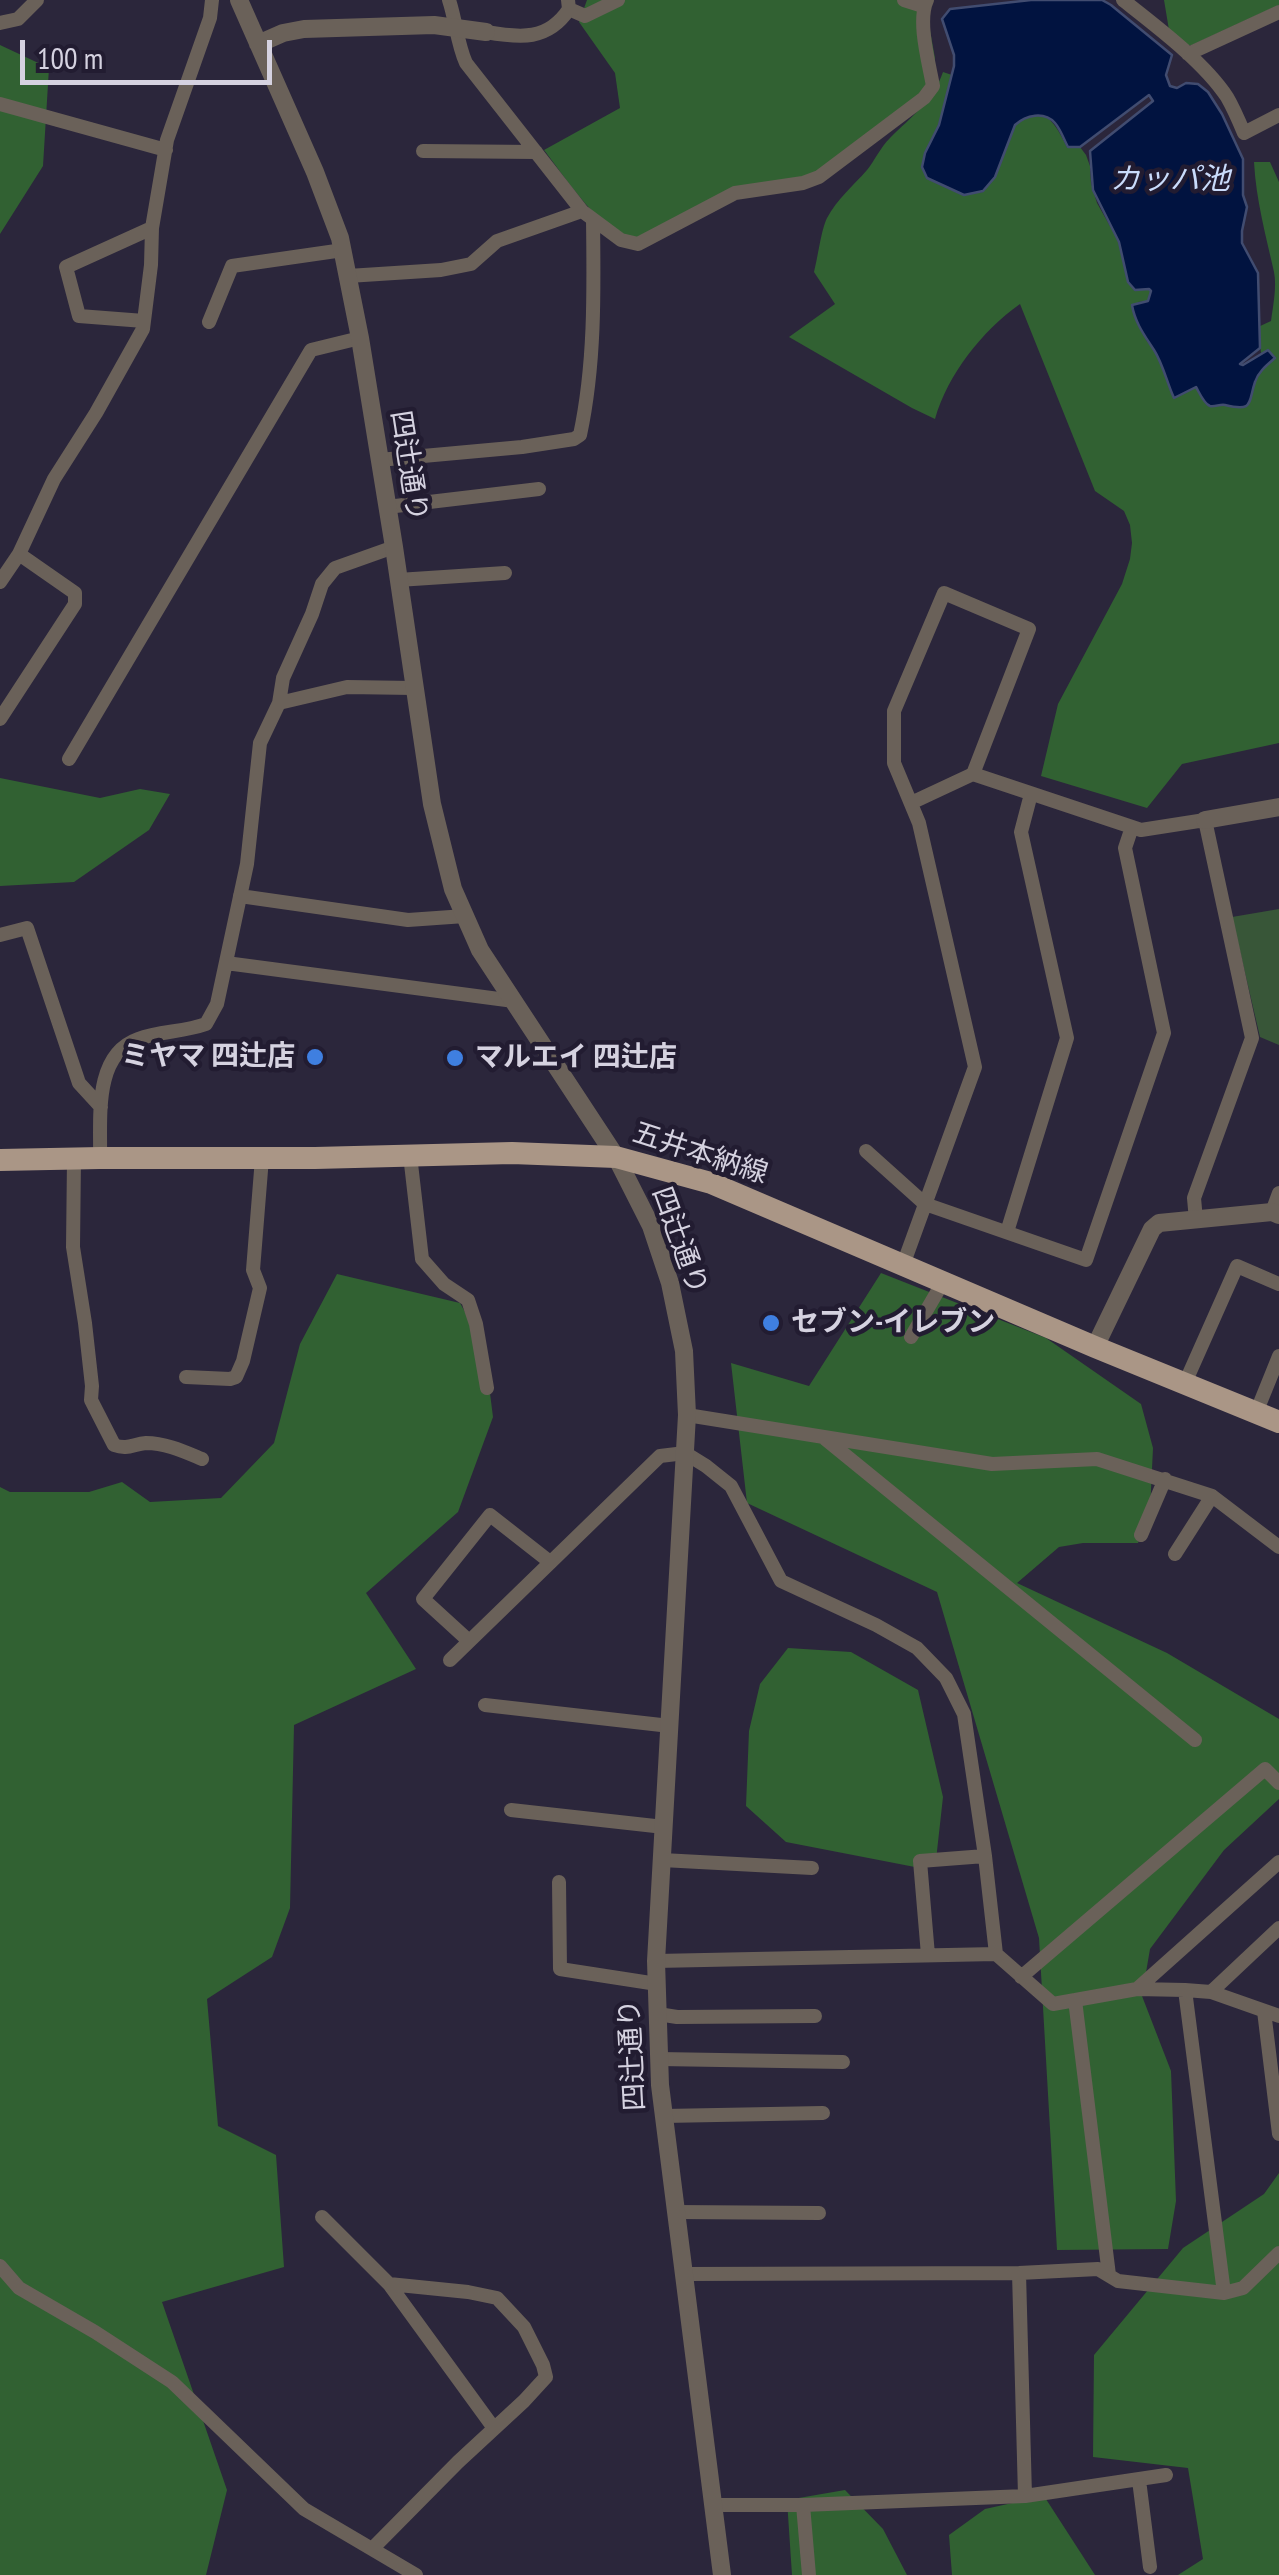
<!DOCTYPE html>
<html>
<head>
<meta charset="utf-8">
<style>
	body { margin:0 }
	#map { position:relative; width:1279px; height:2575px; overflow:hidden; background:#2b263b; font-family:"PT Sans Narrow",sans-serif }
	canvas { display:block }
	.scale { position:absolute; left:20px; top:40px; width:252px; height:45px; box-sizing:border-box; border:5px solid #d5d2e0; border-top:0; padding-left:12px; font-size:30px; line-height:35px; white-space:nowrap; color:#d5d2e0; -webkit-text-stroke:8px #221c31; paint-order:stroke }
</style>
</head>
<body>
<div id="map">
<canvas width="1279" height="2575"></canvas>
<div class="scale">100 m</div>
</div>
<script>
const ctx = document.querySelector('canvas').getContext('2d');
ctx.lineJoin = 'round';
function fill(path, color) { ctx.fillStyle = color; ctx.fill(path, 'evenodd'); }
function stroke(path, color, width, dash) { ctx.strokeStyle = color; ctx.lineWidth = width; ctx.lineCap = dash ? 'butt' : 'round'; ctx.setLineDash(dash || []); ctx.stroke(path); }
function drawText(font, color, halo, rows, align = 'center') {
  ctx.font = font + ' "PT Sans Narrow","Noto Sans JP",sans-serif'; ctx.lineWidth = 9; ctx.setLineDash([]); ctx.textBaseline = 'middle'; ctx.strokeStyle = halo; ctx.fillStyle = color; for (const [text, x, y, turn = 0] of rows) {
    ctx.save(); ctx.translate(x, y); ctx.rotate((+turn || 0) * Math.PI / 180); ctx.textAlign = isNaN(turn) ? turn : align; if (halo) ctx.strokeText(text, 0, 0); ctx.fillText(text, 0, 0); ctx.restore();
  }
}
fill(new Path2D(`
	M1279,909V1045L1260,1037L1232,917Z`), '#385638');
fill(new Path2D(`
	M587,0H928L926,8L935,58L934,74L921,95L820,176L764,185L638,239C605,240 563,174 544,150L620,108L615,73L579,22Z
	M1164,0H1279V5L1192,45H1187L1169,30Z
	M0,45L49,68L43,166L0,234Z
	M943,72L952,75L939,125L925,153L935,182L964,195L983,192L995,177L1015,124C1043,99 1056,125 1067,147H1080L1086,155L1090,166L1091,183L1097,203L1119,242L1135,290L1149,289L1151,291L1148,301L1138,302L1146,340L1155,351L1175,397L1196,387C1211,413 1203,400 1225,405C1254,412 1248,403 1255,383C1258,372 1267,365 1274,358L1267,352L1261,353L1258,327L1271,321C1273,306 1277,287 1274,272C1266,236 1256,200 1254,162H1270L1279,182V743L1182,764L1147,808L1041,776L1058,704L1122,584L1130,559L1132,543L1130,525L1124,511L1095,491L1020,304C982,331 948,374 935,419L912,408L789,337L835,304L814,272C818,257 821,230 827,218C837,199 853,186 867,170C875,160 880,148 890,138C911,117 933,101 943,72Z
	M0,778L100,798L140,789L170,794L149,830L74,882L0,886Z
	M881,1273L1046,1338L1141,1404L1153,1448L1150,1511L1138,1543H1083L1059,1547L1017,1583L1167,1653L1279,1719V1799L1224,1850L1150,1949L1142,1996L1171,2071L1176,2201L1168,2249L1057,2250L1039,1938L937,1592L747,1503L731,1363L809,1386Z
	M337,1274L460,1303L484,1346L493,1417L458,1512L366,1593L416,1669L294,1725L290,1908L272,1957L207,1999L218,2126L276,2155L284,2267L162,2302L227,2490L206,2575H0V1487L10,1492H89L122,1482L150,1502L221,1498L274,1443L300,1344Z
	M788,1648L851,1652L918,1690L943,1797L936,1860L920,1868L786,1842L746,1806L749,1731L760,1684Z
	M1279,2173V2575H1178L1203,2559L1188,2468L1093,2457L1094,2355L1183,2248L1264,2194Z
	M845,2490L883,2529L907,2575H792L787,2500Z
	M1044,2496L1095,2575H952L949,2535L985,2509Z`), '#316132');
const water = new Path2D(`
	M1031,0H1102L1111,5L1172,55L1166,75L1170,86L1177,88L1186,83L1198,84L1208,92L1222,114L1243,159V195L1247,207L1242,231V243L1258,273L1260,348L1240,364L1243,365L1268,350L1275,358C1267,365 1258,372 1255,382C1248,403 1254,412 1225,405C1220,404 1215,407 1210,406C1204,404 1199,392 1196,387L1174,398C1167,383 1163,364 1154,350C1145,336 1135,323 1132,305L1148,301L1151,291L1149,289L1135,290L1128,282L1119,242L1093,190L1090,151L1153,101L1149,95L1080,147H1068C1064,140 1061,130 1055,123C1044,111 1026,115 1015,125L995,177L983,191L964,195L927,178L922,167L925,153L939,125L954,66V55L942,19L950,9Z`);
fill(water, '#011340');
stroke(water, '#414c70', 2.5);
stroke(new Path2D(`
	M449,0C456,21 457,43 466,63L582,211L621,240L638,244L735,193L803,183L819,177L924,98L933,86C929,63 917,21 927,0
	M904,0L923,6
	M1123,0C1156,26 1204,62 1227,97C1234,109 1239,121 1244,133L1279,115
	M569,9L585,16L618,0
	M0,23L18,19L37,0
	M486,32C520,38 548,41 569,9L568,0
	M1188,54L1279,12
	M0,104L166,150
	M423,151L536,152
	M348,276L441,270L471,264L497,241L582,211
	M144,321L79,316L66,267L152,228
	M209,322L232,266L343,250
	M379,460L522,447L574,439L580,435C595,365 594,292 593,220
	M387,507L539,489
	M398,580L505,573
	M0,582L19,554L54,479L96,413L143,329L151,265L152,228L167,140L210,18L212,0
	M279,703L347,687L413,688
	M0,719L75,604V593L19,554
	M69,759L311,350L360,338
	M973,774L1141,830L1205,820L1252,1038L1194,1198L1196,1220
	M240,896L408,920L465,916
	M0,935L27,928L79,1083L101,1107
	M226,963L514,1001
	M866,1151L925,1204L1086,1260L1164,1033L1125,848L1132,827
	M410,1155L422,1259L444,1284L468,1300L476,1324L487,1388
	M100,1158C101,1119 93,1055 138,1039C160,1031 184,1032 206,1024L217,1004L247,864L260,743L279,703L283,678L312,614L322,584L335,568L394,547
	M74,1159L73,1247L85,1323L92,1386L91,1400L114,1445C128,1450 133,1444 146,1443C166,1443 185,1452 202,1459
	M1272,1212L1279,1193
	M1007,1232L1067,1038L1021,832L1031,794
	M903,1265L975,1067L919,823L894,763V711L944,593L1029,629L973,774L911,803
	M911,1337L943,1282
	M186,1377L230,1379L236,1377L243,1361L260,1288L253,1270L262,1158
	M1185,1383L1237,1266L1279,1284
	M1256,1413L1279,1356
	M687,1415L992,1464L1097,1459L1212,1496L1279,1547
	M823,1437L1195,1740
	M1141,1535L1165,1479
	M1175,1554L1212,1496
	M469,1641L423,1599L490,1515L550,1562
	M450,1660L660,1456L685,1453L706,1466L731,1486L781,1581L876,1625L917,1648L946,1678L964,1714L985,1856L996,1954L1053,2004L1137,1989L1185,1990L1211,1992L1279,2016
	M485,1705L670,1726
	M511,1810L664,1827
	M662,1860L812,1868
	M559,1882L560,1969L657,1984
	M928,1955L920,1861L985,1856
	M656,1961L996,1954
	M1021,1977L1265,1769L1279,1783
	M1137,1989L1279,1862
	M1185,1990L1224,2293
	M1211,1992L1279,1928
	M1075,2000L1109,2275
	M1264,2011L1279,2134
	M658,2014L677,2017L815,2016
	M659,2059L843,2062
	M664,2116L823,2113
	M675,2212L819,2213
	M322,2217L389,2284L468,2292L497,2298L524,2327L543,2365L546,2377L524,2401L458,2462L372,2549
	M0,2266L19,2288L95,2332L172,2382L304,2509L416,2575
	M1019,2273L1025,2496
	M684,2274L1019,2273L1098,2269L1118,2281L1224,2293L1243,2288L1279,2253
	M389,2284L493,2427
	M1139,2480L1150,2567
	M712,2505H803L1025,2496L1166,2475
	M803,2505L809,2575`), '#6a6159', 14);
stroke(new Path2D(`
	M239,0L315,172L340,238L360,338L394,547L432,804L453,889L480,950L616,1157L651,1226L670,1283L684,1351L687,1415L656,1961L660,2085L722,2575
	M258,44L283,33L304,29L434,25L486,32
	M1205,820L1279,807
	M1095,1347L1152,1229L1159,1223L1272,1212L1279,1215`), '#6a6159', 18);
stroke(new Path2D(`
	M0,1160L100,1158H315L512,1153L616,1157L711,1183L1095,1347L1279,1422`), '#aa9686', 22);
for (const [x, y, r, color] of [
	[315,1057,10,"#3f7fe0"],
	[455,1058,10,"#3f7fe0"],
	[771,1323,10,"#3f7fe0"]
]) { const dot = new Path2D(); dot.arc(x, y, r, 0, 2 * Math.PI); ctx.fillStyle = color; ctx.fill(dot); stroke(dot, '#221c31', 4); }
drawText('28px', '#d5d2e0', '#221c31', [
	["四辻通り",408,466,81],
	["五井本納線",700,1154,18],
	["四辻通り",679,1241,70],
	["四辻通り",633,2055,-93]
]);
drawText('bold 28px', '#d5d2e0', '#221c31', [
	["ミヤマ 四辻店",295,1057,"right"],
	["マルエイ 四辻店",475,1058],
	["セブン-イレブン",791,1323]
], 'left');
drawText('italic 30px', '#c9dbfb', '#221c31', [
	["カッパ池",1170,180]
]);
</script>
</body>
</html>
